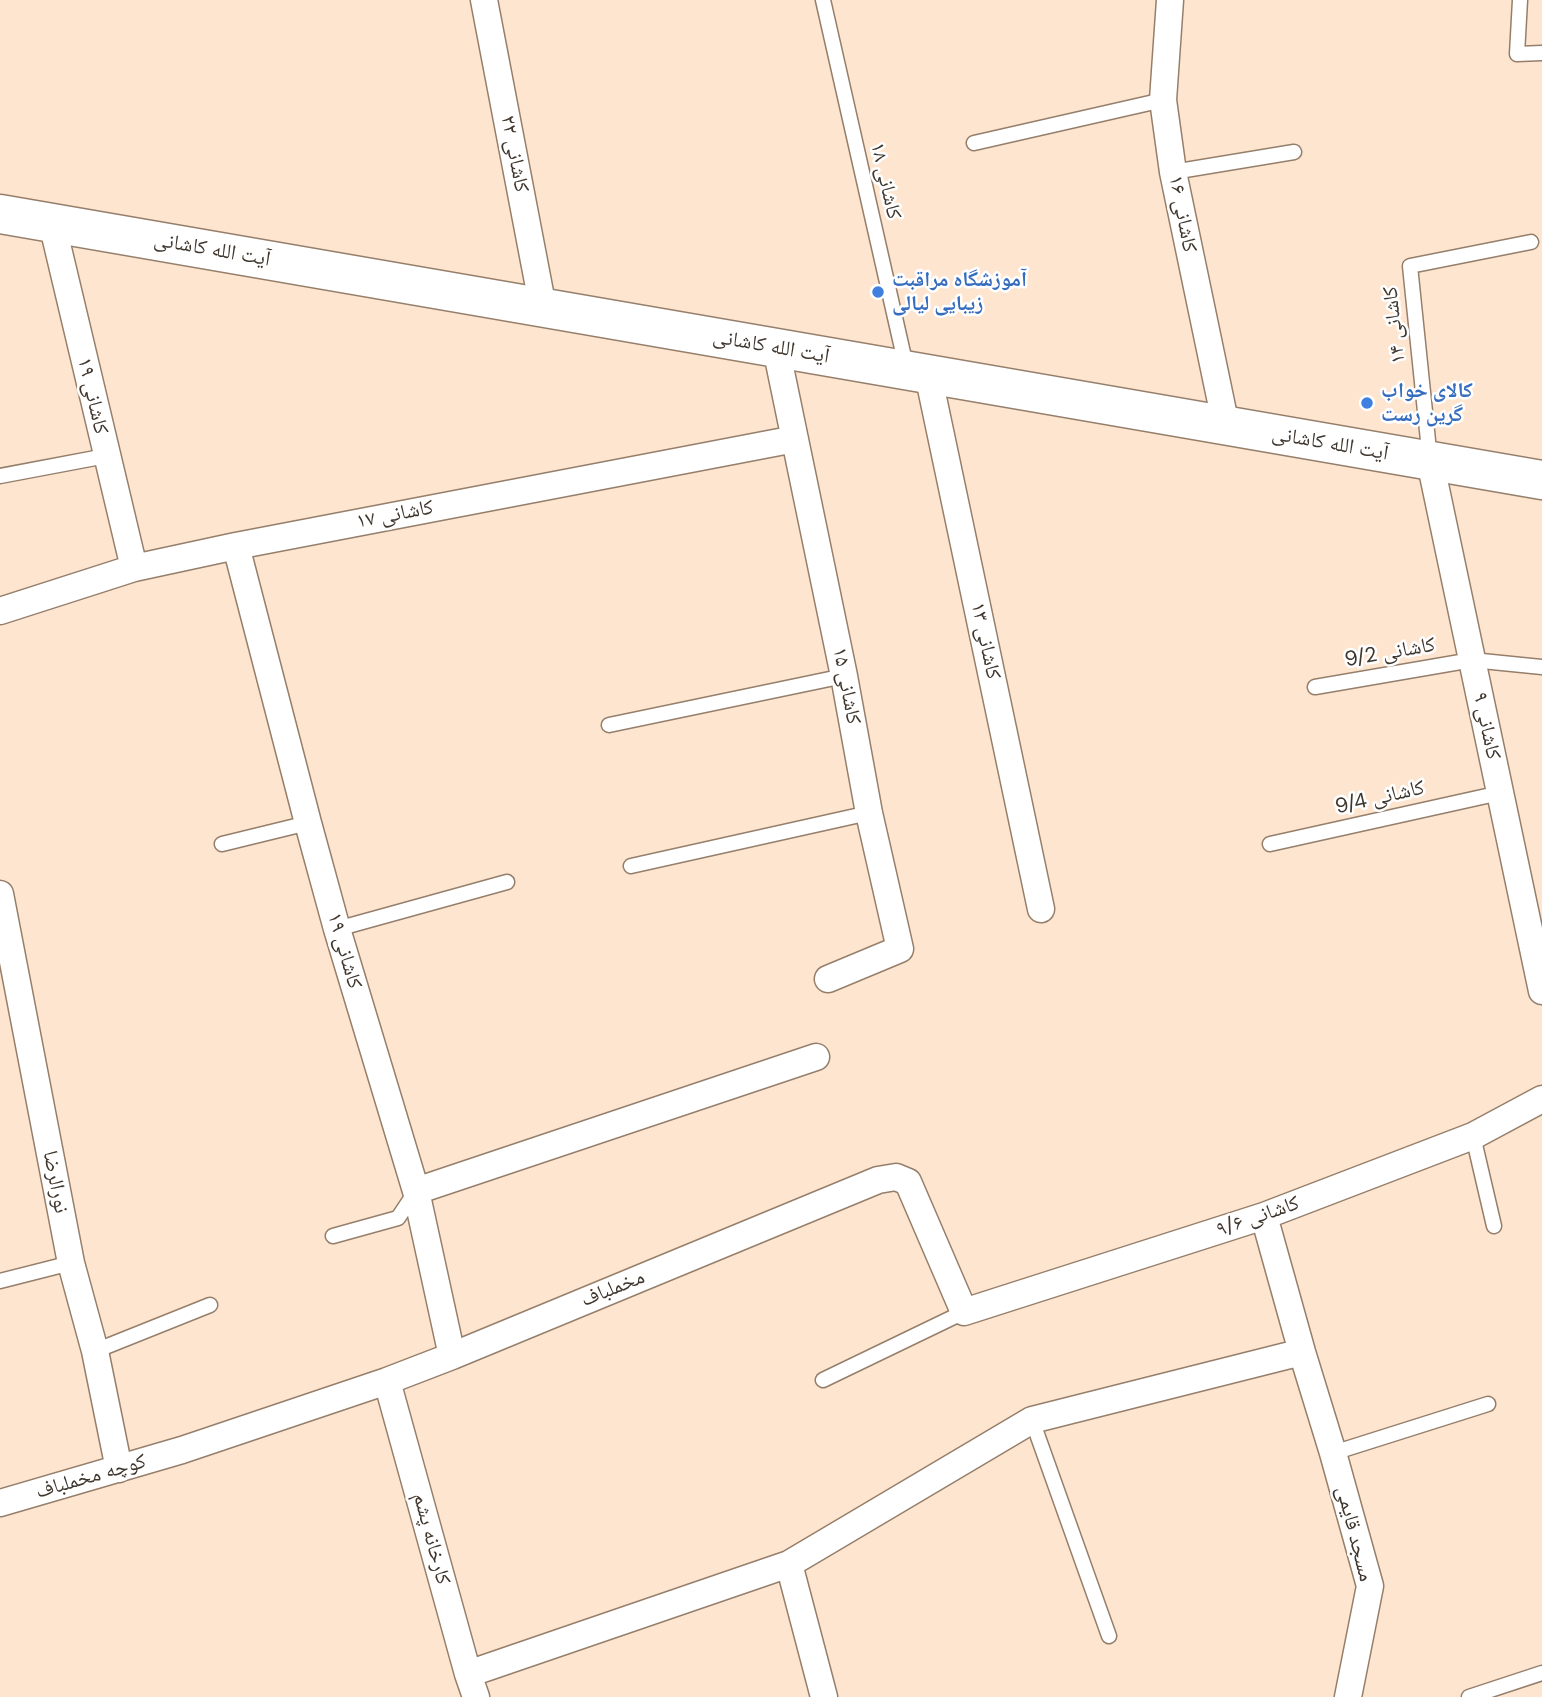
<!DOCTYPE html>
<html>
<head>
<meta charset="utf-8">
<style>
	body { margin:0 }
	canvas { display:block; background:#fee5d0 }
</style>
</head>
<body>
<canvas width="1542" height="1697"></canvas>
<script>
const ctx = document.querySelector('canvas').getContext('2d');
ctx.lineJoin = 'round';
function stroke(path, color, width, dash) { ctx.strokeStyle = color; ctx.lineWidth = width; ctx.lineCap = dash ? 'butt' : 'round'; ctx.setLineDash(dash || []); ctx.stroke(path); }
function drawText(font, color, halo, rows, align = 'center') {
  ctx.font = font + ' "DM Sans","Noto Naskh Arabic",sans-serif'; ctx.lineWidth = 5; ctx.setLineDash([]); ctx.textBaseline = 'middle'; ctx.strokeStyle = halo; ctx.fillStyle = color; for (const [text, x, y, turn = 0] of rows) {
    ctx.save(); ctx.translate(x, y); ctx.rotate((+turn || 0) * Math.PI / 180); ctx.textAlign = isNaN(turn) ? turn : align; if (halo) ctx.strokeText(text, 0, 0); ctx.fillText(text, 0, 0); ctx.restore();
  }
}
const service = new Path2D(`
	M823,0L906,366
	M1520,0L1517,54L1542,53
	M974,143L1163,100
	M1173,172L1294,152
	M1430,460L1410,266L1531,242
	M0,476L106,456
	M1315,687L1472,660L1542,667
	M609,725L844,676
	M222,844L308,823
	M1270,844L1500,793
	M631,866L869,813
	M337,929L507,882
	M1473,1136L1494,1226
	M333,1236L398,1218L416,1191
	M0,1281L71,1263
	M95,1351L210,1305
	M823,1380L964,1312
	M1032,1420L1109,1636
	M1333,1453L1488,1404
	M1469,1697L1542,1673`);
const minor = new Path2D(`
	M484,0L543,308
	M1170,0L1163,100L1173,172L1226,426
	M52,223L134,568
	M776,348L844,676L869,813L900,949L828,979
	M928,374L1041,909
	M1430,461L1542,991
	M236,546L308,823L337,929L416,1191L452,1356
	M0,611L134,568L236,546L795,439
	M0,894L71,1263L95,1351L119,1469
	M416,1191L816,1057
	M1264,1216L1302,1352L1333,1453L1370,1586L1348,1697
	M387,1381L468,1674L476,1697
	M0,1503L182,1450L387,1381L452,1356L878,1180L896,1177L908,1182L964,1312L1264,1216L1473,1136L1542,1099
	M468,1674L789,1564
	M824,1697L789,1564L1032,1420L1302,1352`);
const secondary = new Path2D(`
	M0,214L1542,480`);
stroke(service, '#957f6b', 17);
stroke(minor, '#957f6b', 29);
stroke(secondary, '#957f6b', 41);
stroke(service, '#fff', 14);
stroke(minor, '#fff', 26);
stroke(secondary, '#fff', 38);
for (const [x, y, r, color] of [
	[878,292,7,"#3f7fe0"],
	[1367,403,7,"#3f7fe0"]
]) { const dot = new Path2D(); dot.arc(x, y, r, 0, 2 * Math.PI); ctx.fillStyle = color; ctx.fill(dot); stroke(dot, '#fff', 2.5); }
drawText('21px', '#3f362e', '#fff', [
	["کاشانی ۲۲",514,154,79],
	["کاشانی ۱۸",885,181,77],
	["کاشانی ۱۶",1182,214,79],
	["آیت الله کاشانی",212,250,10],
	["کاشانی ۱۴",1395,325,-96],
	["آیت الله کاشانی",771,347,10],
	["کاشانی ۱۹",92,396,77],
	["آیت الله کاشانی",1330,444,10],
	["کاشانی ۱۷",395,515,-11],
	["کاشانی ۱۳",985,641,78],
	["کاشانی 9/2",1390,653,-10],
	["کاشانی ۱۵",846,686,79],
	["کاشانی ۹",1486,726,78],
	["کاشانی 9/4",1380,798,-13],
	["کاشانی ۱۹",344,951,74],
	["نورالرضا",55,1182,79],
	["کاشانی ۹/۶",1258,1217,-19],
	["مخملباف",613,1289,-22],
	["کوچه مخملباف",91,1477,-16],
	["مسجد قایمی",1354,1534,76],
	["کارخانه پشم",431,1539,75]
]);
drawText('bold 21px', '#366cbe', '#fff', [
	["آموزشگاه مراقبت",892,280],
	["زیبایی لیالی",892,304],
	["کالای خواب",1381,391],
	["گرین رست",1381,415]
], 'left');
</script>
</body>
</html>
